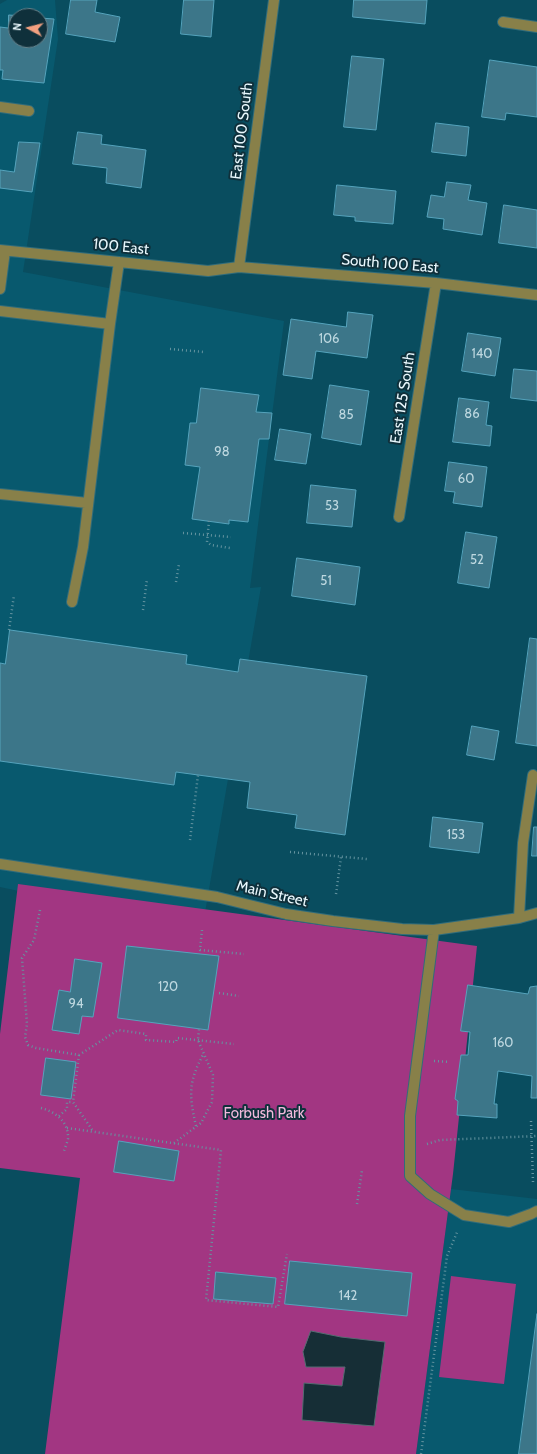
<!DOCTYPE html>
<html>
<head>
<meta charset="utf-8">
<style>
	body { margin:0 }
	#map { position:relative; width:537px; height:1454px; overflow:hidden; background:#094d5f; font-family:Cabin,sans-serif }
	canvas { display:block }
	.north { position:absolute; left:8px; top:8px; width:40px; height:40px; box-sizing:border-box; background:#0f303b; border:1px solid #668089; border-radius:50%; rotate:277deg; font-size:11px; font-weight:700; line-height:16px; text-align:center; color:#e9f8fd }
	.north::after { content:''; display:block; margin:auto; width:14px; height:18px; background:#f2a080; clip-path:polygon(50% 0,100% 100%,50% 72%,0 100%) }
</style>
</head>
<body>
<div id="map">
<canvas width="537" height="1454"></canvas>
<div class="north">N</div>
</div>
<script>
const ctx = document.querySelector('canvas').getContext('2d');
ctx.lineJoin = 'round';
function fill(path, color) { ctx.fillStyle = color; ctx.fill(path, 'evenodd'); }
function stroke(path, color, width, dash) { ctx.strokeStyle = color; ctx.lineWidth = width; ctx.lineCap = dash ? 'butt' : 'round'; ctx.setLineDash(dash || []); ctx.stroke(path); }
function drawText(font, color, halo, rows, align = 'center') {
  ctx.font = font + ' Cabin,sans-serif'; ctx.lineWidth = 4; ctx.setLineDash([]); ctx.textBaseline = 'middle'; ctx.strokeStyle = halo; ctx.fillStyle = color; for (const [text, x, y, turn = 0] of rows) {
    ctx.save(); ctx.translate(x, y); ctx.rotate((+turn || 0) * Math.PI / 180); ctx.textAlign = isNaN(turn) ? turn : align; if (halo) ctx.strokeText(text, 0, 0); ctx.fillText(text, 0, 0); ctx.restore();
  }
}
fill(new Path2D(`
	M7,0H55L58,39L23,272L284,321L250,588L261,587L202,930L0,887V4ZM16,16H40V40H16Z
	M451,1189L537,1199V1454H416Z`), '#08596e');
fill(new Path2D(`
	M18,884L477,946L453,1174L416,1454H45L80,1178L0,1168V1034Z
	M451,1276L516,1284L504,1384L439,1377Z`), '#a23682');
const water = new Path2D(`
	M311,1331L341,1337L385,1342L374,1426L302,1420L304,1383L342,1386L345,1367H306L303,1352Z`);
fill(water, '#162e36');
stroke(water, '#556b72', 1);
const building = new Path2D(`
	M71,0H97L95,12L120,17L115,42L66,34Z
	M184,0H214L211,37L181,34Z
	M354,0H427L425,24L353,17Z
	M9,15L22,16H16V40H40V18L54,19L44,83L2,79L3,70H0V27L8,28Z
	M352,56L384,59L376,130L344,127Z
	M490,60L537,67V117L506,113L505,120L482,117Z
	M436,123L469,127L466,156L432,152Z
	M78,132L102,135L101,144L146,150L141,188L106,183L107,168L73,164Z
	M19,142L40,143L32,192L0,188V170L14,172Z
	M447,182L471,185L468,200L487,203L482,235L443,229L444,219L427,217L431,195L444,197Z
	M337,185L396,191L393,224L355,221V217L334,215Z
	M504,205L537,210V248L499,243Z
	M348,312L373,315L367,358L316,351L312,379L283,375L291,319L346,327Z
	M468,333L501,338L495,376L462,371Z
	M514,369L537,371V401L511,398Z
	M330,385L369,391L361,445L322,438Z
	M201,388L259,395L256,412L272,413L269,439H259L248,522L229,520V524L192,519L200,467L185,465L190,423H196Z
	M459,398L489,402L486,425L492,426L490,446L453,442Z
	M280,429L311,434L306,464L275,460Z
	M449,462L487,467L482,507L453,503L455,492L445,491Z
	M311,485L356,490L352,527L307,523Z
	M466,532L497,537L489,588L458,583Z
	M297,558L360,567L355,605L292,596Z
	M10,630L187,655L186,664L238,672L240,659L367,676L345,835L295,828L297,815L247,808L250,782L176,772L174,785L0,761V663L5,664Z
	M530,638L537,639V746L516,743Z
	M472,726L499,731L494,760L467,755Z
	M433,817L483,823L479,853L430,847Z
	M534,827H537V856H532Z
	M127,946L219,956L208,1030L118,1018Z
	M75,959L102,963L93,1017L82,1016L79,1034L52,1030L59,990L70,992Z
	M468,985L528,994L530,987L537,986V1098H531L532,1076L498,1071L494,1104H497V1118L457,1115L458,1101L455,1099L461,1055H468L470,1032L461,1031Z
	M46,1058L76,1062L71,1099L41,1095Z
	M119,1141L179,1151L174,1181L114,1172Z
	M290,1261L412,1273L407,1316L285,1304Z
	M216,1272L276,1278L273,1304L214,1299Z
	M537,1314V1454H519Z`);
fill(building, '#3c7689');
stroke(building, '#55a3bc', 1);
const minor = new Path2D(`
	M503,22L537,27
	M0,107L29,111
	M0,250L208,271L239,267L436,283L537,295
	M239,267L274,0
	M0,289L5,251
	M0,311L110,324
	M0,494L88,503
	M399,517L436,283
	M72,602L83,547L110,324L119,262
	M0,864L217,897L286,914L333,921L402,929L434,930L519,918L537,913
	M519,918L523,843L533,775
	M434,930L410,1116V1176L430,1194L464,1215L509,1222L531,1214L537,1211`);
stroke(minor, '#316c7b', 12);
stroke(new Path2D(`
	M170,349L204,352
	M209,521L207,542L211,545L230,548
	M183,533L231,537
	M176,582L179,564
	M143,610L147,579
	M9,630L14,595
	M190,840L198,775
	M290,852L367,859
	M336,894L341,857
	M40,910L34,940L22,958L27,1024L25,1037L28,1045L36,1048L79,1055L118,1030L146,1034V1040L176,1042L177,1038L234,1044
	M202,930L200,950L244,954
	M219,993L239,996
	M79,1055L73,1102L93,1131
	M434,1061L450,1062
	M41,1108C56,1112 69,1122 68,1139C67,1143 65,1148 64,1151
	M59,1116L67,1109V1102H73
	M531,1121L533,1182
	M196,1126C189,1095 188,1082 204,1053
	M67,1128L221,1150L206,1300L278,1307L287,1254
	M174,1143L201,1123L212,1102L213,1075L198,1040L199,1029
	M427,1144L440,1140L537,1136
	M357,1204L362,1170
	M421,1454L447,1256L458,1230`), '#6594a0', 2.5, [1, 3]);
stroke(minor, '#888049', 10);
drawText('13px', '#bed8e0', null, [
	["106",329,339],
	["140",482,354],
	["86",472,414],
	["85",346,415],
	["98",222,452],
	["60",466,479],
	["53",332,506],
	["52",477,560],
	["51",326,581],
	["153",456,835],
	["120",168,987],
	["94",76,1004],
	["160",503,1043],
	["142",348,1296]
]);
drawText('15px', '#e9f8fd', '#0f303b', [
	["East 100 South",242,131,-83],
	["100 East",121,247,6],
	["South 100 East",390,264,5],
	["East 125 South",403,398,-81],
	["Main Street",272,894,13]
]);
drawText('15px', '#f2b9dc', '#0f303b', [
	["Forbush Park",264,1114]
]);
</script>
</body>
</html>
